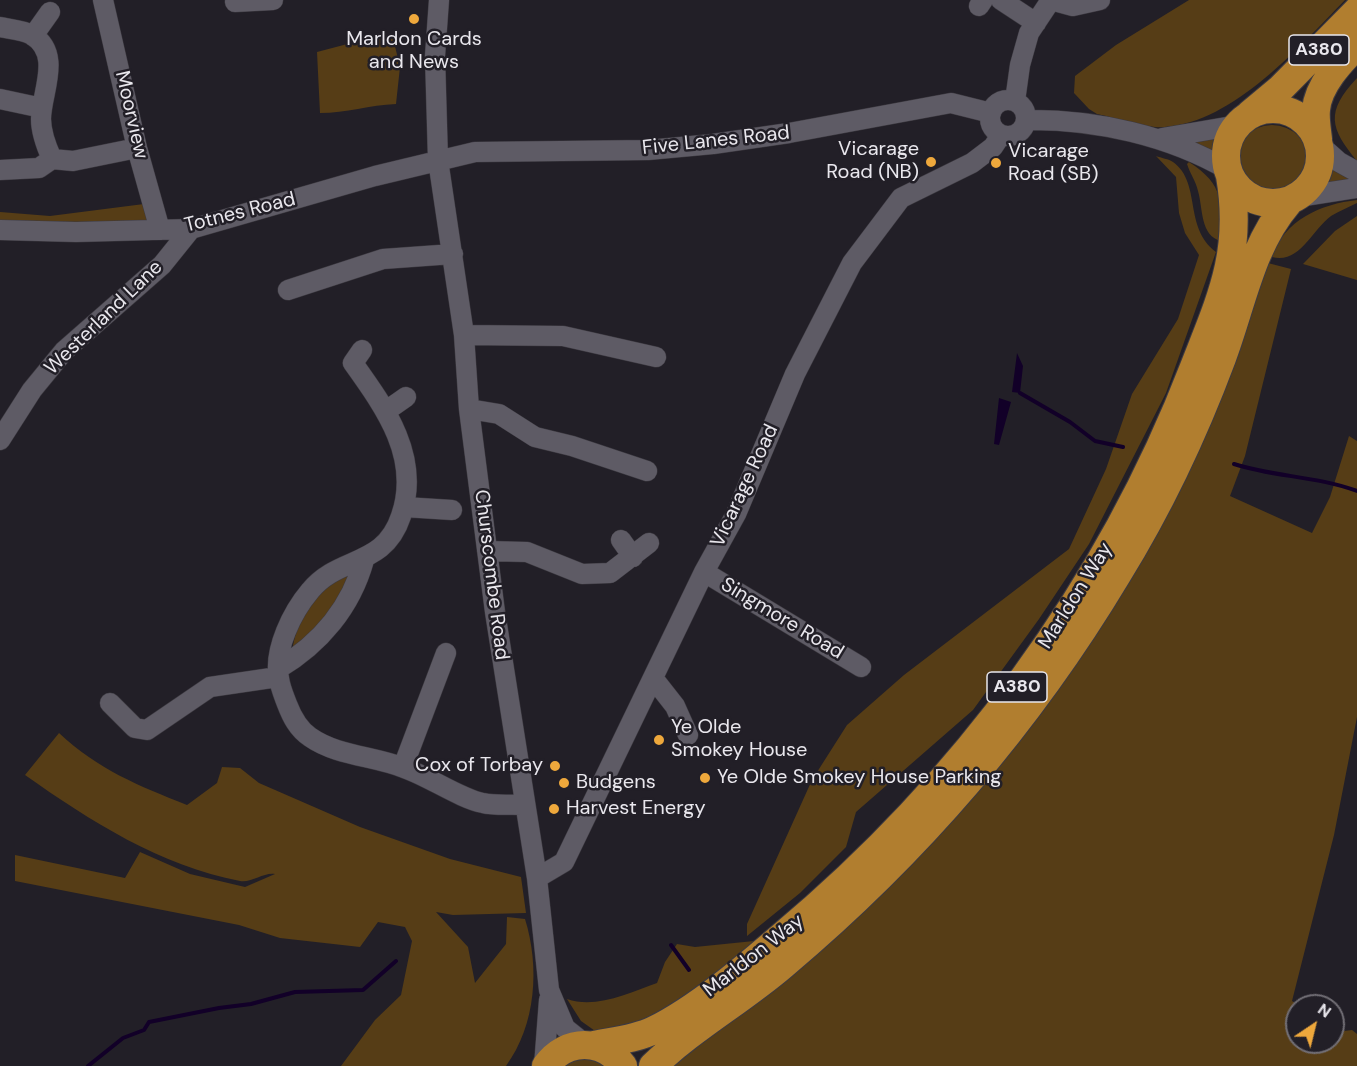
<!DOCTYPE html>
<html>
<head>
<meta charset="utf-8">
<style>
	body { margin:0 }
	#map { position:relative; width:1357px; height:1066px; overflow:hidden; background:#221f27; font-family:"DM Sans",sans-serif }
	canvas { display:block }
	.north { position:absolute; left:1285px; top:994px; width:60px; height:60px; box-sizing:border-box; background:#221f27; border:2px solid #726f76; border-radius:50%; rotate:35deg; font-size:16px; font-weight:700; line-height:24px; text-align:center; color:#e9e7ed }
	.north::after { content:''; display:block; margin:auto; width:21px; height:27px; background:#eea83c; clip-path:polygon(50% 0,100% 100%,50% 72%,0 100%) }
</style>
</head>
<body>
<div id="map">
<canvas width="1357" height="1066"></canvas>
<div class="north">N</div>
</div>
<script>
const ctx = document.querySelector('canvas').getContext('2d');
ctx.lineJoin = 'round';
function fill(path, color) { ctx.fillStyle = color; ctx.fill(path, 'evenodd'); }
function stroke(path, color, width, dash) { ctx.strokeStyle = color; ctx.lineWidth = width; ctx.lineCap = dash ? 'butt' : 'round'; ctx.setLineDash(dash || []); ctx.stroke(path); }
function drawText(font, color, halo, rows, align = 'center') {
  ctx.font = font + ' "DM Sans",sans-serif'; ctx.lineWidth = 5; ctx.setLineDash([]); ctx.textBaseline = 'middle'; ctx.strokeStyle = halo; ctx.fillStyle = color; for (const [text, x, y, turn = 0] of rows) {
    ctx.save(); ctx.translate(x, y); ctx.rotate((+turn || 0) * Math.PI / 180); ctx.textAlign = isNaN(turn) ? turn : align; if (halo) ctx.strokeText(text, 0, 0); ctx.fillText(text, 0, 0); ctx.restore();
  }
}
fill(new Path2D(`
	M1189,0H1345C1299,47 1234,122 1165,127C1147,129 1116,118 1097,114L1089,109L1074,93L1075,76L1116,45Z
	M374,37L393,38L400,67L396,104C370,105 346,113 320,113L317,52Z
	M1357,78V161C1330,128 1325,112 1357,78Z
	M1234 163a38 38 0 1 1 76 0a38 38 0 1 1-76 0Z
	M1219,134L1214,156L1184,142Z
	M1156,156C1161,158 1169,159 1173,162C1202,183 1183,227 1216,252L1166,393L1089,544L1039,619L973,710L856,812L846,847L800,893L747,936V924L812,780L847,725L904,675L1069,549L1106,469L1132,394L1178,319L1199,255L1185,233L1179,213L1176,177Z
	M1189,162C1225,185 1222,204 1221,241C1200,236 1203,208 1198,191C1196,181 1190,174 1187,164Z
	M1331,166L1357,181L1324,185Z
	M1357,200V203C1349,207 1339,211 1331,216C1311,231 1300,264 1272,257C1284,220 1321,204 1357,200Z
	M144,204L150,224L0,223V212L50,216Z
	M1357,216V280L1303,264L1335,231Z
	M1264,262L1291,269L1245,456L1230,496L1312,533L1330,497L1349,436L1357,441V717L1334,835L1292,1001L1300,1006H1297V1042H1333V1024L1344,1031L1352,1030L1357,1034V1066H671L923,849Z
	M356,571L311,639L292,652C298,611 318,586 356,571Z
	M59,733C99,770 137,785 187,805L217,783L222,767L240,768L259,783L360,827L450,859L521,877L526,913L453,915L436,912L468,947L475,983L506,944L507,917L525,919C540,967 536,1025 506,1066H341L375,1020L401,995L412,941L405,927L378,922L360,947L280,938L239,925L15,881V855L125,878L140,852L190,874L245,887L275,874C264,872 252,883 240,881C161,866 90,821 25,775Z
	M754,941L695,992L637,1024L598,1033L581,1021L567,999C596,1009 629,993 657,983L665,962L677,944L695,947Z
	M575,1055L611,1066H558Z`), '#563d16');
fill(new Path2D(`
	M1017,353L1023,366L1020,393L1012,392Z
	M999,398L1011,402L999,445L994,444Z`), '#120028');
stroke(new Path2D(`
	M1020,393L1070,422L1095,441L1123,447
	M1234,464C1274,477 1317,476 1357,491
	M671,945L689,970
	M88,1066L123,1038L144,1030L149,1022L219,1008L251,1004L295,992L363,990L396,961`), '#120028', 4);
const minor = new Path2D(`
	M103,0L137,148L160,230
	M439,0L435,56L438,160L464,335L469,409L495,612L537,878L549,990L565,1028L585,1044
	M1001,0L1036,23
	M1051,0L1073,6L1100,0
	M235,2L273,0
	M979,6L983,0
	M0,27C9,29 24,30 32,35C63,54 41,93 41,119C41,132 47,148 52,159L73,161L137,148
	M33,36L50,12
	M0,99L42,108
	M990 118a18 18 0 1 1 36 0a18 18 0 1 1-36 0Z
	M1015,101L1020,65L1029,33L1051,0
	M1027,120C1095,119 1170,136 1228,170
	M1162,138L1238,125
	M1320,145L1339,162L1357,172
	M0,170L39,168L52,159
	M1298,197L1357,188
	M0,230L76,232L191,229L375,176L475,152L648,150L713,144L789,133L951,103L991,113
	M288,290L383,259L453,254
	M464,335L563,336L656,357
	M362,350L353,363C386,409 421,458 401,516C384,568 339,555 310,591C293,611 273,650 279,678C280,687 284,696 287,704C292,717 298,729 310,737C337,756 374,756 404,768C428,776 461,799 483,803C495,806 511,804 524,805
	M469,409L499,414L535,437L572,446L647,471
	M386,411L406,397
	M0,440L32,390L64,351L162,265L191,229
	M404,507L452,510
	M621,540L633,557
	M487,551L527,552L582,574L610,573L649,543
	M704,572L861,667
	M278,669C320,644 351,607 364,560
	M653,678L675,706L688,735
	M110,703L135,728L147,730L210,687L278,677
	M403,767L446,653
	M537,878L564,862L704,572L736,514L795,374L852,263L901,198L972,163L993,147L1001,135
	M544,1066L549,1000`);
const highway = new Path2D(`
	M1226 156a47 47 0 1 1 94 0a47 47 0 1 1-94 0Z
	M1250,114L1280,89L1357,11
	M1318,139C1317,130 1315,119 1316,110C1318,85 1341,61 1357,45
	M594,1045C614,1041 636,1039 654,1030C697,1009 746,967 782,936C963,785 1109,588 1194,367C1221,298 1243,253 1230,176
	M546,1066C566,1038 603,1038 623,1066
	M653,1066C692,1028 741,1001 783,965C916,853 1027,725 1117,575C1159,507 1194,433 1222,358C1242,305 1251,246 1288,203`);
stroke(minor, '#3d3a41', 21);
stroke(highway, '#3d3a41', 30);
stroke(minor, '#5e5b65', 20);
stroke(highway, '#b17e2f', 28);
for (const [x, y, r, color] of [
	[414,19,6,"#eea83c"],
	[931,162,6,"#eea83c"],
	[996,163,6,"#eea83c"],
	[659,740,6,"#eea83c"],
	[555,766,6,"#eea83c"],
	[705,778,6,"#eea83c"],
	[564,783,6,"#eea83c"],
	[554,809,6,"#eea83c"]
]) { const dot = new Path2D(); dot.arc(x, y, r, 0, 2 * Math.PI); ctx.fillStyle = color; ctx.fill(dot); stroke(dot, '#221f27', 2); }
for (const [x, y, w] of [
	[1319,50,60],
	[1017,687,60]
]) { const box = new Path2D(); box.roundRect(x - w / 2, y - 15, w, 30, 4.5); ctx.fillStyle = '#221f27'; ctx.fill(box); stroke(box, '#e9e7ed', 1.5); }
drawText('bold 18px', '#e9e7ed', null, [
	["A380",1319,50],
	["A380",1017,687]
]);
drawText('20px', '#e9e7ed', '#221f27', [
	["Marldon Cards",414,40,"center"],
	["and News",414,63,"center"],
	["Vicarage",919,150,"right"],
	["Road (NB)",919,173,"right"],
	["Vicarage",1008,152],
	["Road (SB)",1008,175],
	["Ye Olde",671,728],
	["Smokey House",671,751],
	["Cox of Torbay",543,766,"right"],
	["Ye Olde Smokey House Parking",717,778],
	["Budgens",576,783],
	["Harvest Energy",566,809]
], 'left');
drawText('20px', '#e9e7ed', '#221f27', [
	["Moorview",131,115,77],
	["Five Lanes Road",716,141,-6],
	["Totnes Road",240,213,-14],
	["Westerland Lane",104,318,-44],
	["Vicarage Road",745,486,-65],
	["Churscombe Road",491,575,83],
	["Marldon Way",1076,596,-58],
	["Singmore Road",782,619,31],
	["Marldon Way",754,956,-38]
]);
</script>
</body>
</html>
